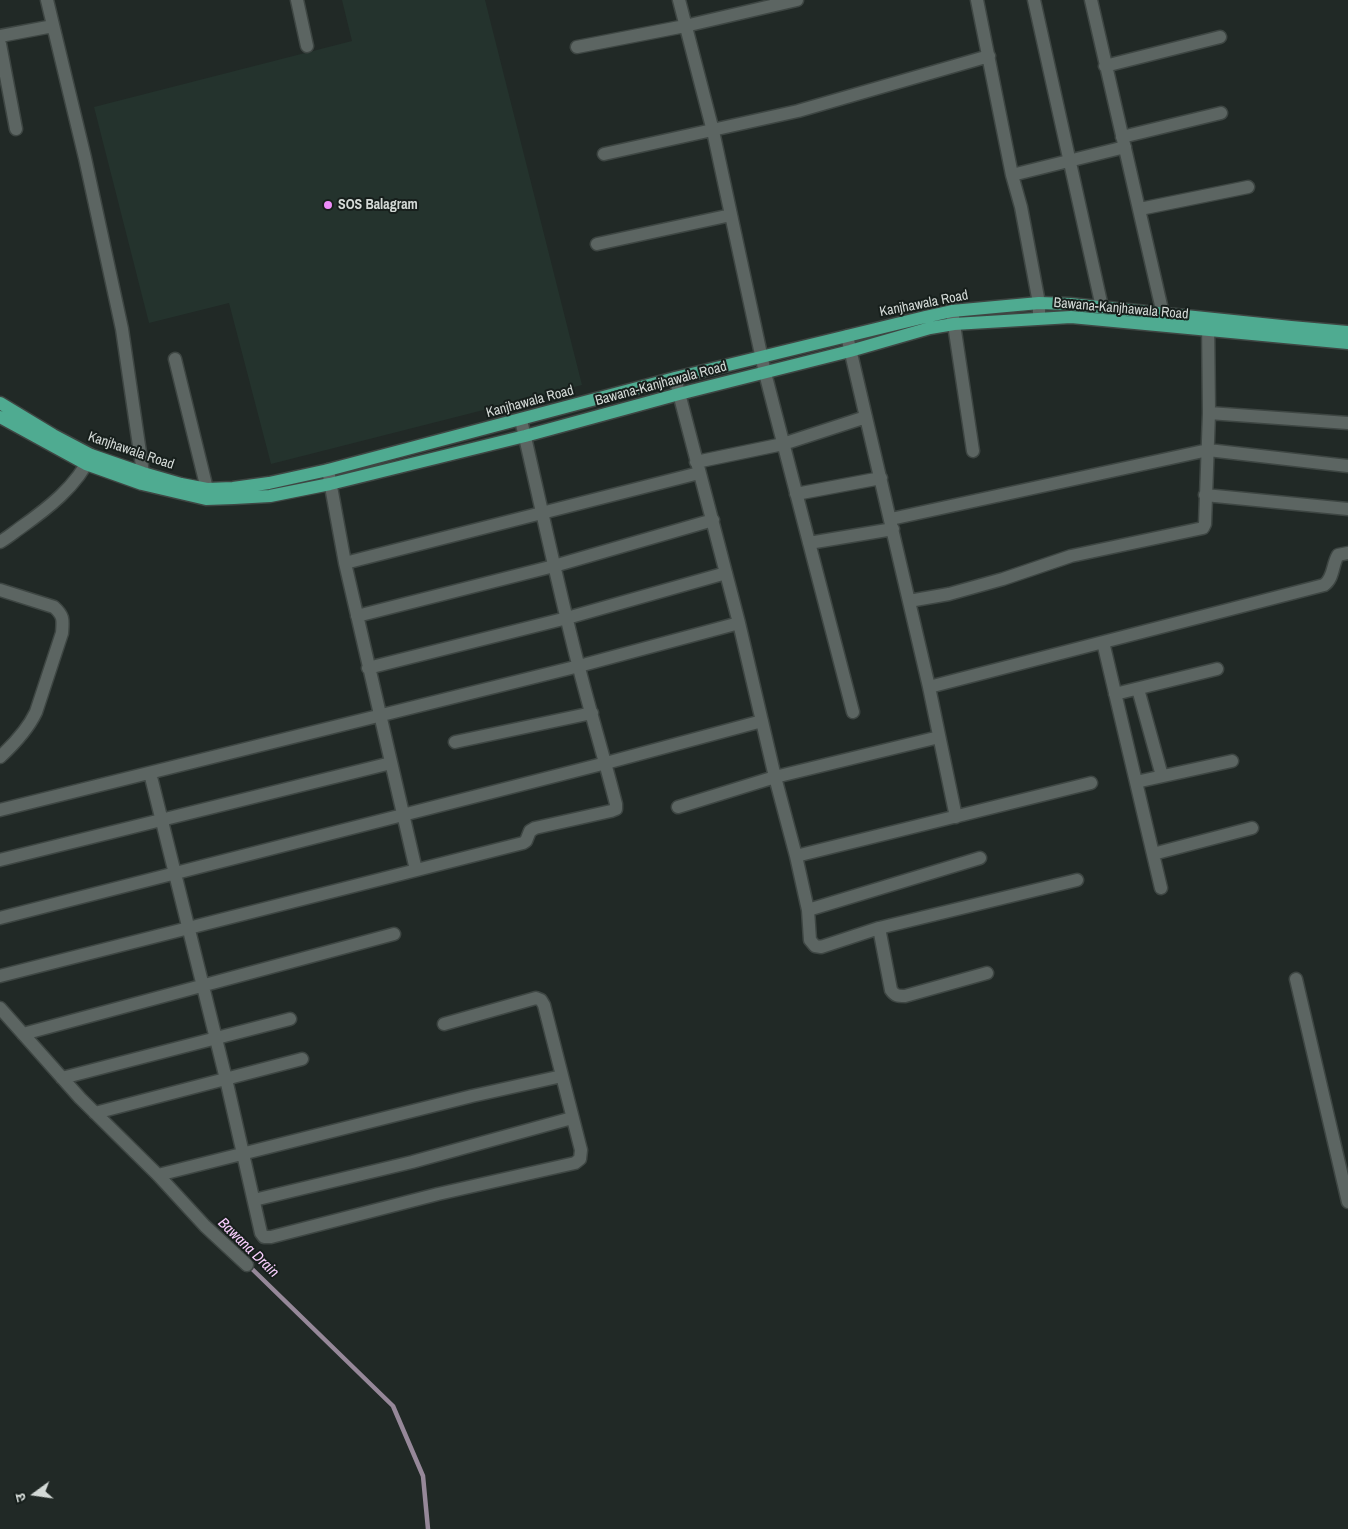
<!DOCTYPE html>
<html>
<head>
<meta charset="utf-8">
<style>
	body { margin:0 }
	#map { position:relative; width:1348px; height:1529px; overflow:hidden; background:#212926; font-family:"Archivo Narrow","Noto Sans Devanagari",sans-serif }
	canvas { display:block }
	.north { position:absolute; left:10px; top:1469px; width:50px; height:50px; -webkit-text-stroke:4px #171f1c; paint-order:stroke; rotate:256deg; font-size:14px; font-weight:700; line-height:20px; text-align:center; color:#d3d9d6 }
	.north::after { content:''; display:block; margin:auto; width:18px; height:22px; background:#d3d9d6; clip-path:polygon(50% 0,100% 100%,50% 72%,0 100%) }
</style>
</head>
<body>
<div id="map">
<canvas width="1348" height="1529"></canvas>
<div class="north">उ</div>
</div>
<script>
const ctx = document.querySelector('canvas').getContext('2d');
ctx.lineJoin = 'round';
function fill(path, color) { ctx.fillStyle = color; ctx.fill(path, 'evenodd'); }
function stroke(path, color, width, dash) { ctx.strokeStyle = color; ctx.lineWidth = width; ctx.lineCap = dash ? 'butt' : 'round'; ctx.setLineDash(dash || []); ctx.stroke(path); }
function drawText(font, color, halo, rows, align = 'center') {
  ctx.font = font + ' "Archivo Narrow",sans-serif'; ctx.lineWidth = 4; ctx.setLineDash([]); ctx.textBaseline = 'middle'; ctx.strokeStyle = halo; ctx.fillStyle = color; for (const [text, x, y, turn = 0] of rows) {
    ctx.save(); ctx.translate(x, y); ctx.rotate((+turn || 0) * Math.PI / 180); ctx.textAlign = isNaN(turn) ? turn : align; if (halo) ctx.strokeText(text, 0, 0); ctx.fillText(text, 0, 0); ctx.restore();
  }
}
fill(new Path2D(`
	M342,0H485L582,385L271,464L229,303L149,323L94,107L352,41Z`), '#24332d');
stroke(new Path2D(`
	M248,1265L393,1406L423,1476L428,1529`), '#968899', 4.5);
const minor = new Path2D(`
	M47,0L85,158L122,329L143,473V482
	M297,0L307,46
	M679,0L713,131L765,373L853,712
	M977,0L1012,175L1021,207L1039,303V318
	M1034,0L1102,307
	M1091,0L1163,314
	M0,36L53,26
	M0,44L16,129
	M577,47L685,26L797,0
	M1105,66L1220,37
	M1122,137L1221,113
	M604,154L798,111L989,56
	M1012,175L1125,147
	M1140,209L1248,187
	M597,244L731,215
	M952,311L973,451
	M847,336L929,687L956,817
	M175,359L207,489L206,497
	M675,378L739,623L775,777L796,856L808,910L810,940L815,946L821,947L879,928L1077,880
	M1209,413L1348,423
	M696,462L783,444L866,417
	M328,470L345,563L416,870
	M796,494L881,478
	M1205,495L1348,509
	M891,519L1208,450L1348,466
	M0,542C7,538 13,533 20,528C47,509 77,486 91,455
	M809,543L893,529
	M345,563L699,473
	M0,590L54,607C64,616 63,620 62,633L36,712C28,729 13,745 0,757
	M909,601L949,594L1003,579L1071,556L1203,528L1205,524L1209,413L1208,320
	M357,616L554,566L713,520
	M1103,642L1161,888
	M368,668L567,618L726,573
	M929,687L1324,585C1334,578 1332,565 1338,555L1348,553
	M1138,689L1162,776
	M1115,694L1217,669
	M455,742L592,713
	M150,773L226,1079L261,1233L264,1237H271L438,1194L575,1163L580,1159L581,1150L544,1005L541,1000L536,998L444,1024
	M1136,782L1232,761
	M678,807L775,777L939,737
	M0,810L579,666L739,623
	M1153,854L1252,828
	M796,856L1091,783
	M0,860L391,763
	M808,910L980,858
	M0,918L606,763L762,721
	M879,928L891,990C895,996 898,996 905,996L987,973
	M0,976L523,843L526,841L530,831L535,828L611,811L616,809V804C604,757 590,711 578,664C557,583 540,501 521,420
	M1296,979L1348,1202
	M0,1008L80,1098L158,1175L205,1226L247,1265
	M23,1034L394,934
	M62,1078L290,1019
	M95,1113L302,1059
	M158,1175L472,1096L562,1076
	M254,1200L412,1162L572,1118`);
const major = new Path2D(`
	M0,403L53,435L91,455L143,473L181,484L207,489L233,488L269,483L328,470L675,378L925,317L952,311L1039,303L1070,304L1291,327L1348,332
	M0,417L86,464L142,484L206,499L234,498L270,496L330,484L525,436L679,394L850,351L930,328L954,324L1071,317L1348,343`);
stroke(minor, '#3e4643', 15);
stroke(major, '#3e4643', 15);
stroke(minor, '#5c6562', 12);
stroke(major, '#4fab91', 12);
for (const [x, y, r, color] of [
	[328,205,5,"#ed8cf9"]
]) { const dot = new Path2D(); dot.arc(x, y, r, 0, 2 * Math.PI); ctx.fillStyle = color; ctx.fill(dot); stroke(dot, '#171f1c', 2); }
drawText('bold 14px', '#d3d9d6', '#171f1c', [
	["SOS Balagram",338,205]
], 'left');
drawText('14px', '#d3d9d6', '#171f1c', [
	["Kanjhawala Road",924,304,-11],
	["Bawana-Kanjhawala Road",1121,309,5],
	["Bawana-Kanjhawala Road",661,384,-15],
	["Kanjhawala Road",530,402,-15],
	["Kanjhawala Road",131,451,19]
]);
drawText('italic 15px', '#facfff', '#171f1c', [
	["Bawana Drain",248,1248,44]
]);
</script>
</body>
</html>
